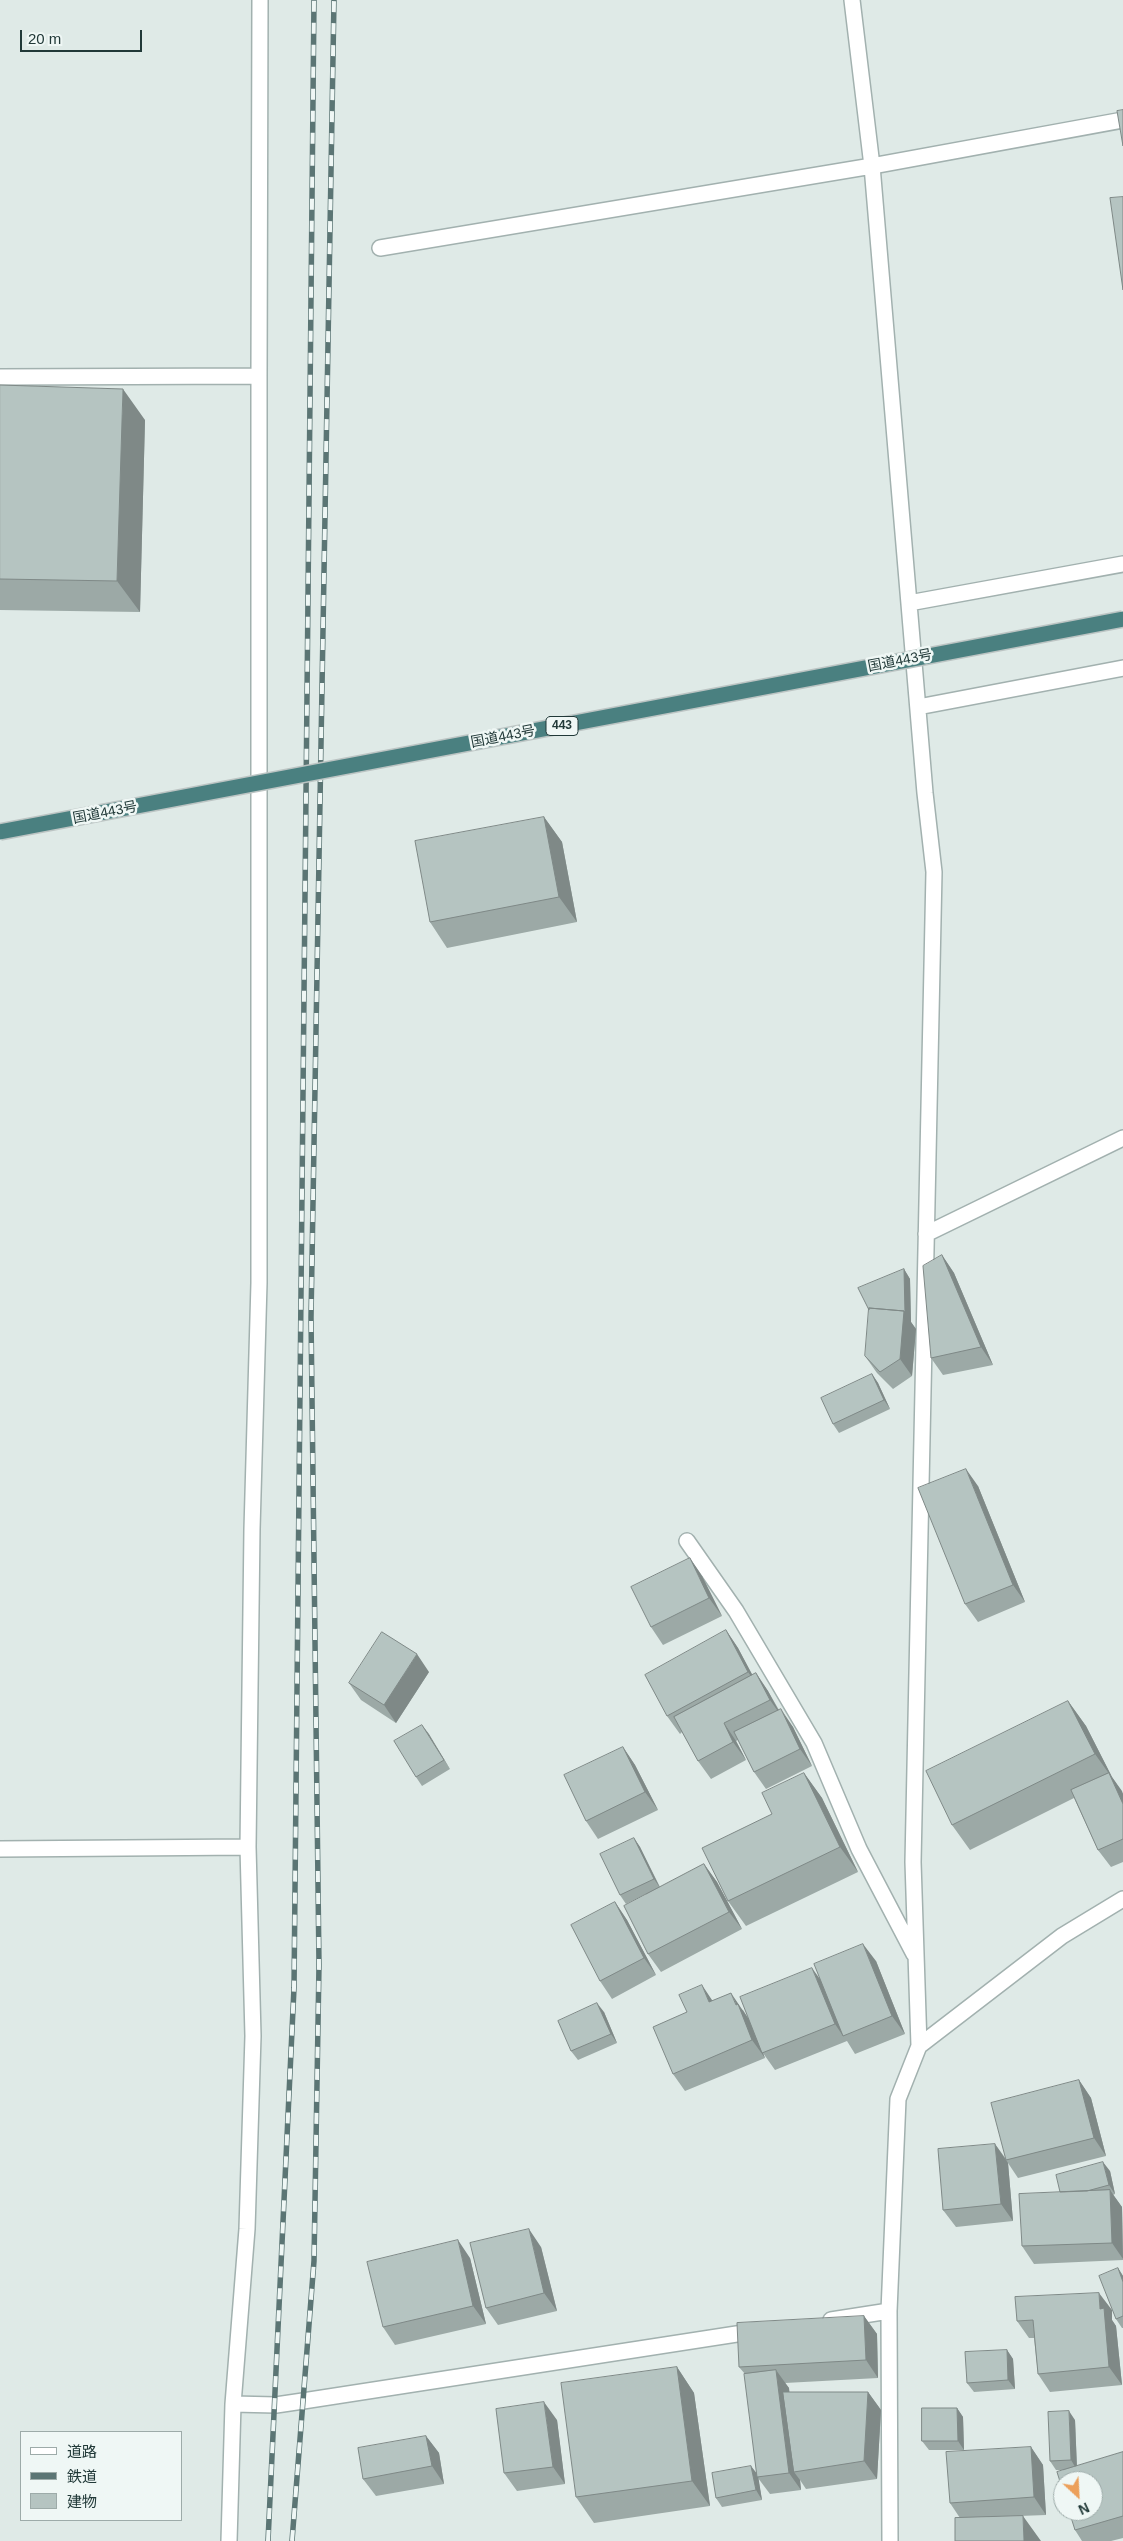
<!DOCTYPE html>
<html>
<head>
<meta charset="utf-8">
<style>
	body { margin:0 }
	#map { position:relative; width:1123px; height:2541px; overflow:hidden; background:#dfeae7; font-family:Arial,"Noto Sans JP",sans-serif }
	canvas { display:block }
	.legend { position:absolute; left:20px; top:2431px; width:162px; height:90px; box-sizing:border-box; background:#eff7f5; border:1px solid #9daba9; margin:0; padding:6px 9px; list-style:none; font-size:15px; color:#213938 }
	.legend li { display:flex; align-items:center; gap:10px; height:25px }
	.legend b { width:25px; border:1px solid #9daba9 }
	.north { position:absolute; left:1053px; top:2471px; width:50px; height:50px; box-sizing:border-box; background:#eff7f5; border:1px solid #9daba9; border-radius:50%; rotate:155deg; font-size:14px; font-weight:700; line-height:20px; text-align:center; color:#213938 }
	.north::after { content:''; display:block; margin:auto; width:18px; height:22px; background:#eca05b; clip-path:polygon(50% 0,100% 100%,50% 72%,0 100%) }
	.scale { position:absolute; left:20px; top:30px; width:122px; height:22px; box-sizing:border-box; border:2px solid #213938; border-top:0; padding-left:6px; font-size:15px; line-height:18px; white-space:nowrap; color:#213938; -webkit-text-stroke:4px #eff7f5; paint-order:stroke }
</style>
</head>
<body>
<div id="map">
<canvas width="1123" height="2541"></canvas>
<ul class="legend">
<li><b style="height:6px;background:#fff"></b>道路</li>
<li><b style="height:6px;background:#5b7574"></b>鉄道</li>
<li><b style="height:14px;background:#b5c4c1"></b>建物</li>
</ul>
<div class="north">N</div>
<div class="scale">20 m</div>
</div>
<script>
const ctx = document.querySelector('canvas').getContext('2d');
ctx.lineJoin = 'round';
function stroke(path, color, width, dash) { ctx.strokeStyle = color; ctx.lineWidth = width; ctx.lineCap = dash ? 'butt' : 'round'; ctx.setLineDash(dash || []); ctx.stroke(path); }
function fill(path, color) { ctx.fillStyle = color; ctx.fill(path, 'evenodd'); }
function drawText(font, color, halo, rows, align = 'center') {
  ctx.font = font + ' Arial,"Noto Sans JP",sans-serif'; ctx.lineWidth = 5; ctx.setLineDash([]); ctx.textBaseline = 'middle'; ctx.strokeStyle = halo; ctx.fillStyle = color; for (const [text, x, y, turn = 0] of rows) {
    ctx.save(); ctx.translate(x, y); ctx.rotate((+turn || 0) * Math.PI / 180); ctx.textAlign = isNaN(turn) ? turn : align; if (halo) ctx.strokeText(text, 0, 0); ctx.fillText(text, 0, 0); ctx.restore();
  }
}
const minor = new Path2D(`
	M852,0L872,166L925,793L934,872L913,1862L919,2046L898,2099L889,2311L890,2541
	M380,248L872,166L1123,120
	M0,377L259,376L260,0
	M909,603L1123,564
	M918,707L1123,668
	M926,1234L1123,1138
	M687,1541L736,1611L814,1743L859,1849L914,1954
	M0,1849L248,1847
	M919,2046L1062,1936L1123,1899
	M831,2320L889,2311
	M233,2404L247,2229L253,2036L248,1847L252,1529L259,1283V376
	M229,2541L233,2404L276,2405L303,2401L756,2331`);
stroke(minor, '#a2b1af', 18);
stroke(minor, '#fff', 15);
const rail = new Path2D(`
	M268,2541L294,1988L314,0
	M292,2541L314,2261L319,1965L311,1317L334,0`);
stroke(rail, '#5b7574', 5.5);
stroke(rail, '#eff7f5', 4, [11]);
const trunkBridge = new Path2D(`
	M0,832L1123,619`);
stroke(trunkBridge, '#bcc4c3', 18, []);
stroke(trunkBridge, '#4a8080', 15);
fill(new Path2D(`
	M0,385L145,420L140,612L0,610Z
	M544,817L562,842L577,922L447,948L430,922Z
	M942,1255L954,1273L993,1365L943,1375L931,1358Z
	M904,1269L910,1279L911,1322L916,1329L912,1376L893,1389L877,1373L865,1356Z
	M872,1374L878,1383L890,1409L839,1433L833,1424Z
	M978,1486L1025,1602L978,1622L965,1604Z
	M702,1576L722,1616L663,1645L651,1627Z
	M726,1630L738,1648L752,1675L756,1673L768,1691L779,1710L793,1727L812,1766L766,1789L754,1772L738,1740L736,1741L746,1760L711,1779L698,1761L682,1732L680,1734L667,1716Z
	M429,1672L396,1723L361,1700L349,1683Z
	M1068,1701L1086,1726L1112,1777L1123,1794V1862L1111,1867L1098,1850L1074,1798L970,1850L952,1825Z
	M422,1725L450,1769L422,1786L416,1777Z
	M623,1747L635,1765L658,1810L598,1839L586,1821Z
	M804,1773L822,1798L858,1872L746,1926L728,1901L772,1814Z
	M634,1838L640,1847L660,1887L704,1864L717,1882L742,1929L661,1972L648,1954L646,1894L626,1904L620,1895Z
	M615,1902L627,1920L656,1975L612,1999L600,1981Z
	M876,1961L905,2034L855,2054L847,2041L775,2070L763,2053L765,2058L685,2091L673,2074L687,2012L713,2000L743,2010L750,2021L819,1978Z
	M604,2012L617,2043L578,2060L571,2051Z
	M1079,2080L1091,2098L1106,2156L1018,2178L1008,2163L1013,2221L956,2227L943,2210L995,2144L1006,2159Z
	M1110,2171L1115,2194L1113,2195L1122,2207L1123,2260L1034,2264L1022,2246Z
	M541,2247L557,2311L498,2325L486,2308Z
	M470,2258L486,2324L395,2345L383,2327Z
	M1118,2268L1123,2276V2328H1122L1116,2319Z
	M1112,2310V2320L1116,2326L1122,2385L1050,2392L1038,2374L1034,2338H1029L1017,2321Z
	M864,2316L877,2334L878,2378L785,2383L789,2388V2392H868L881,2410L877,2479L806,2489L800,2480L801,2490L770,2494L758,2478L762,2500L722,2507L716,2498L751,2466L757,2475L745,2374L739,2367Z
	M1007,2350L1013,2359L1015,2389L974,2392L967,2383Z
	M677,2367L694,2393L710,2506L594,2523L576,2497Z
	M957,2408L963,2417L964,2450H929L922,2441Z
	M557,2420L565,2484L517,2491L504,2473Z
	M1075,2420L1077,2466L1123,2452V2538L1111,2541H1082L1075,2530L1063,2470H1056L1050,2461Z
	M426,2436L439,2453L444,2484L376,2496L363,2479Z
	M1031,2447L1043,2465L1046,2515L1019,2516L960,2518L950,2503Z`), '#9ca9a6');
fill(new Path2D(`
	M123,389L145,420L140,612L117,581Z
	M544,817L562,842L577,922L559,897Z
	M942,1255L954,1273L993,1365L981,1347Z
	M904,1269L910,1279L911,1322L916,1329L912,1376L900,1359Z
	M872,1374L878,1383L890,1409L884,1400Z
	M966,1469L978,1486L1025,1602L1013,1585Z
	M690,1558L702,1576L722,1616L709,1598Z
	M726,1630L738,1648L760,1689L748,1672Z
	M417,1654L429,1672L396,1723L384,1705Z
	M756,1673L768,1691L782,1717L770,1700Z
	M1068,1701L1086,1726L1112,1777L1122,1791L1123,1794V1804L1110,1775L1095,1754Z
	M781,1709L793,1727L812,1766L800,1749Z
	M724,1723L736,1741L746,1760L733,1742Z
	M422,1725L429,1734L450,1769L444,1760Z
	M623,1747L635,1765L658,1810L645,1792Z
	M804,1773L822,1798L858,1872L840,1847Z
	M634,1838L640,1847L660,1888L654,1879Z
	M704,1864L717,1882L742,1929L729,1912Z
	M615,1902L627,1920L656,1975L644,1958Z
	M863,1944L876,1961L905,2034L892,2016Z
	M812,1968L825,1986L843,2036L835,2024Z
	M702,1985L714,2003L709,2002Z
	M731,1993L750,2021L765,2058L752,2040Z
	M597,2003L604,2012L617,2043L611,2034Z
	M1079,2080L1091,2098L1106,2156L1094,2138Z
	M995,2144L1008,2163L1013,2221L1001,2204Z
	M1103,2162L1110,2171L1115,2194L1109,2185Z
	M1110,2190L1122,2207L1123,2259L1112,2243Z
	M529,2229L541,2247L557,2311L544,2293Z
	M458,2240L470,2258L486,2324L473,2306Z
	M1118,2268L1123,2276V2282Z
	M1099,2293L1112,2310V2320L1116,2326L1122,2385L1109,2367L1100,2309Z
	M864,2316L877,2334L878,2378L866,2360Z
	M1007,2350L1013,2359L1015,2389L1008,2380Z
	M677,2367L694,2393L710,2506L692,2481Z
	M776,2370L789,2388L799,2471L794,2472L800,2480L801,2490L789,2473Z
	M868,2392L881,2410L877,2479L864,2461Z
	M544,2402L557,2420L565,2484L553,2467Z
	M957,2408L963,2417L964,2450L958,2441Z
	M1069,2411L1075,2420L1077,2470L1071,2460Z
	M426,2436L439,2453L444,2484L432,2466Z
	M1031,2447L1043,2465L1046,2515L1034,2497Z
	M751,2466L758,2475L762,2500L756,2490Z
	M1023,2516L1041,2541H1024Z`), '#7f8987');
const building = new Path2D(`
	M1123,110V146L1117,111Z
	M1123,197V290L1110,198Z
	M0,385L123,389L117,581L0,579Z
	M544,817L559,897L430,922L415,841Z
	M942,1255L981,1347L931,1358L923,1266Z
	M904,1269L905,1313L904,1311L869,1308V1310L858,1288Z
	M869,1308L904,1311L900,1359L880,1372L865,1356Z
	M872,1374L884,1400L833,1424L821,1398Z
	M966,1469L1013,1585L965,1604L918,1488Z
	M690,1558L709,1598L651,1627L631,1587Z
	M726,1630L748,1672L667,1716L645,1675Z
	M382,1632L417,1654L384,1705L349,1683Z
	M756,1673L770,1700L724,1723L733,1742L698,1761L674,1717Z
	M1068,1701L1095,1754L952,1825L926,1771Z
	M781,1709L800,1749L754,1772L734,1732Z
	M422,1725L444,1760L416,1777L394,1741Z
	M623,1747L645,1792L586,1821L564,1775Z
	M804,1773L840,1847L728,1901L702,1848L772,1814L762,1793Z
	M1109,1773L1123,1804V1839L1098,1850L1071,1790Z
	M634,1838L654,1879L620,1895L600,1854Z
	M704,1864L729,1912L648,1954L624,1906Z
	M615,1902L644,1958L600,1981L571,1925Z
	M863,1944L892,2016L843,2036L814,1964Z
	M812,1968L835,2024L762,2053L740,1997Z
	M702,1985L709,2002L731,1993L736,2005L738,2004L752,2040L673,2074L653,2027L687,2012L679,1995Z
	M597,2003L611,2034L571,2051L558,2021Z
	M1079,2080L1094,2138L1006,2160L991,2103Z
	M995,2144L1001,2204L943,2210L938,2149Z
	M1103,2162L1109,2185L1087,2191L1060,2192L1056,2175Z
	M1110,2190L1112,2243L1022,2246L1019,2194Z
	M529,2229L544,2293L486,2308L470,2243Z
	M458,2240L473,2306L383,2327L367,2262Z
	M1118,2268L1123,2282V2316L1116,2319L1099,2276Z
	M1099,2293L1100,2309L1104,2308L1109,2367L1038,2374L1033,2320L1017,2321L1015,2297Z
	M864,2316L866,2360L739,2367L737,2323Z
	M1007,2350L1008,2380L967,2383L965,2352Z
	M677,2367L692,2481L576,2497L561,2383Z
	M776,2370L789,2473L757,2477L744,2374Z
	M783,2392H868L864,2461L794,2472Z
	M544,2402L553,2467L504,2473L496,2409Z
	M922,2408H957L958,2441H922Z
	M1069,2411L1071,2460L1050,2461L1048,2412Z
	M426,2436L432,2466L363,2479L358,2448Z
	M1031,2447L1034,2497L950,2503L946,2452Z
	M1123,2452V2516L1075,2530L1069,2511H1093V2481H1063V2491L1057,2472Z
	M751,2466L756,2490L716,2498L712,2473Z
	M1023,2516L1024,2541H955V2518Z`);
fill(building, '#b5c4c1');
stroke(building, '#7f8987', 1);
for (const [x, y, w] of [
	[562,726,32]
]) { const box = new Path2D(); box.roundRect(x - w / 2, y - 9.5, w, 19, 4); ctx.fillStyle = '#eff7f5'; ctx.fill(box); stroke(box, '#213938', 1); }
drawText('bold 12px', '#213938', null, [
	["443",562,726]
]);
drawText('14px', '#213938', '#eff7f5', [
	["国道443号",900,661,-11],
	["国道443号",503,737,-11],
	["国道443号",105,813,-11]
]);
</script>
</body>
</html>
